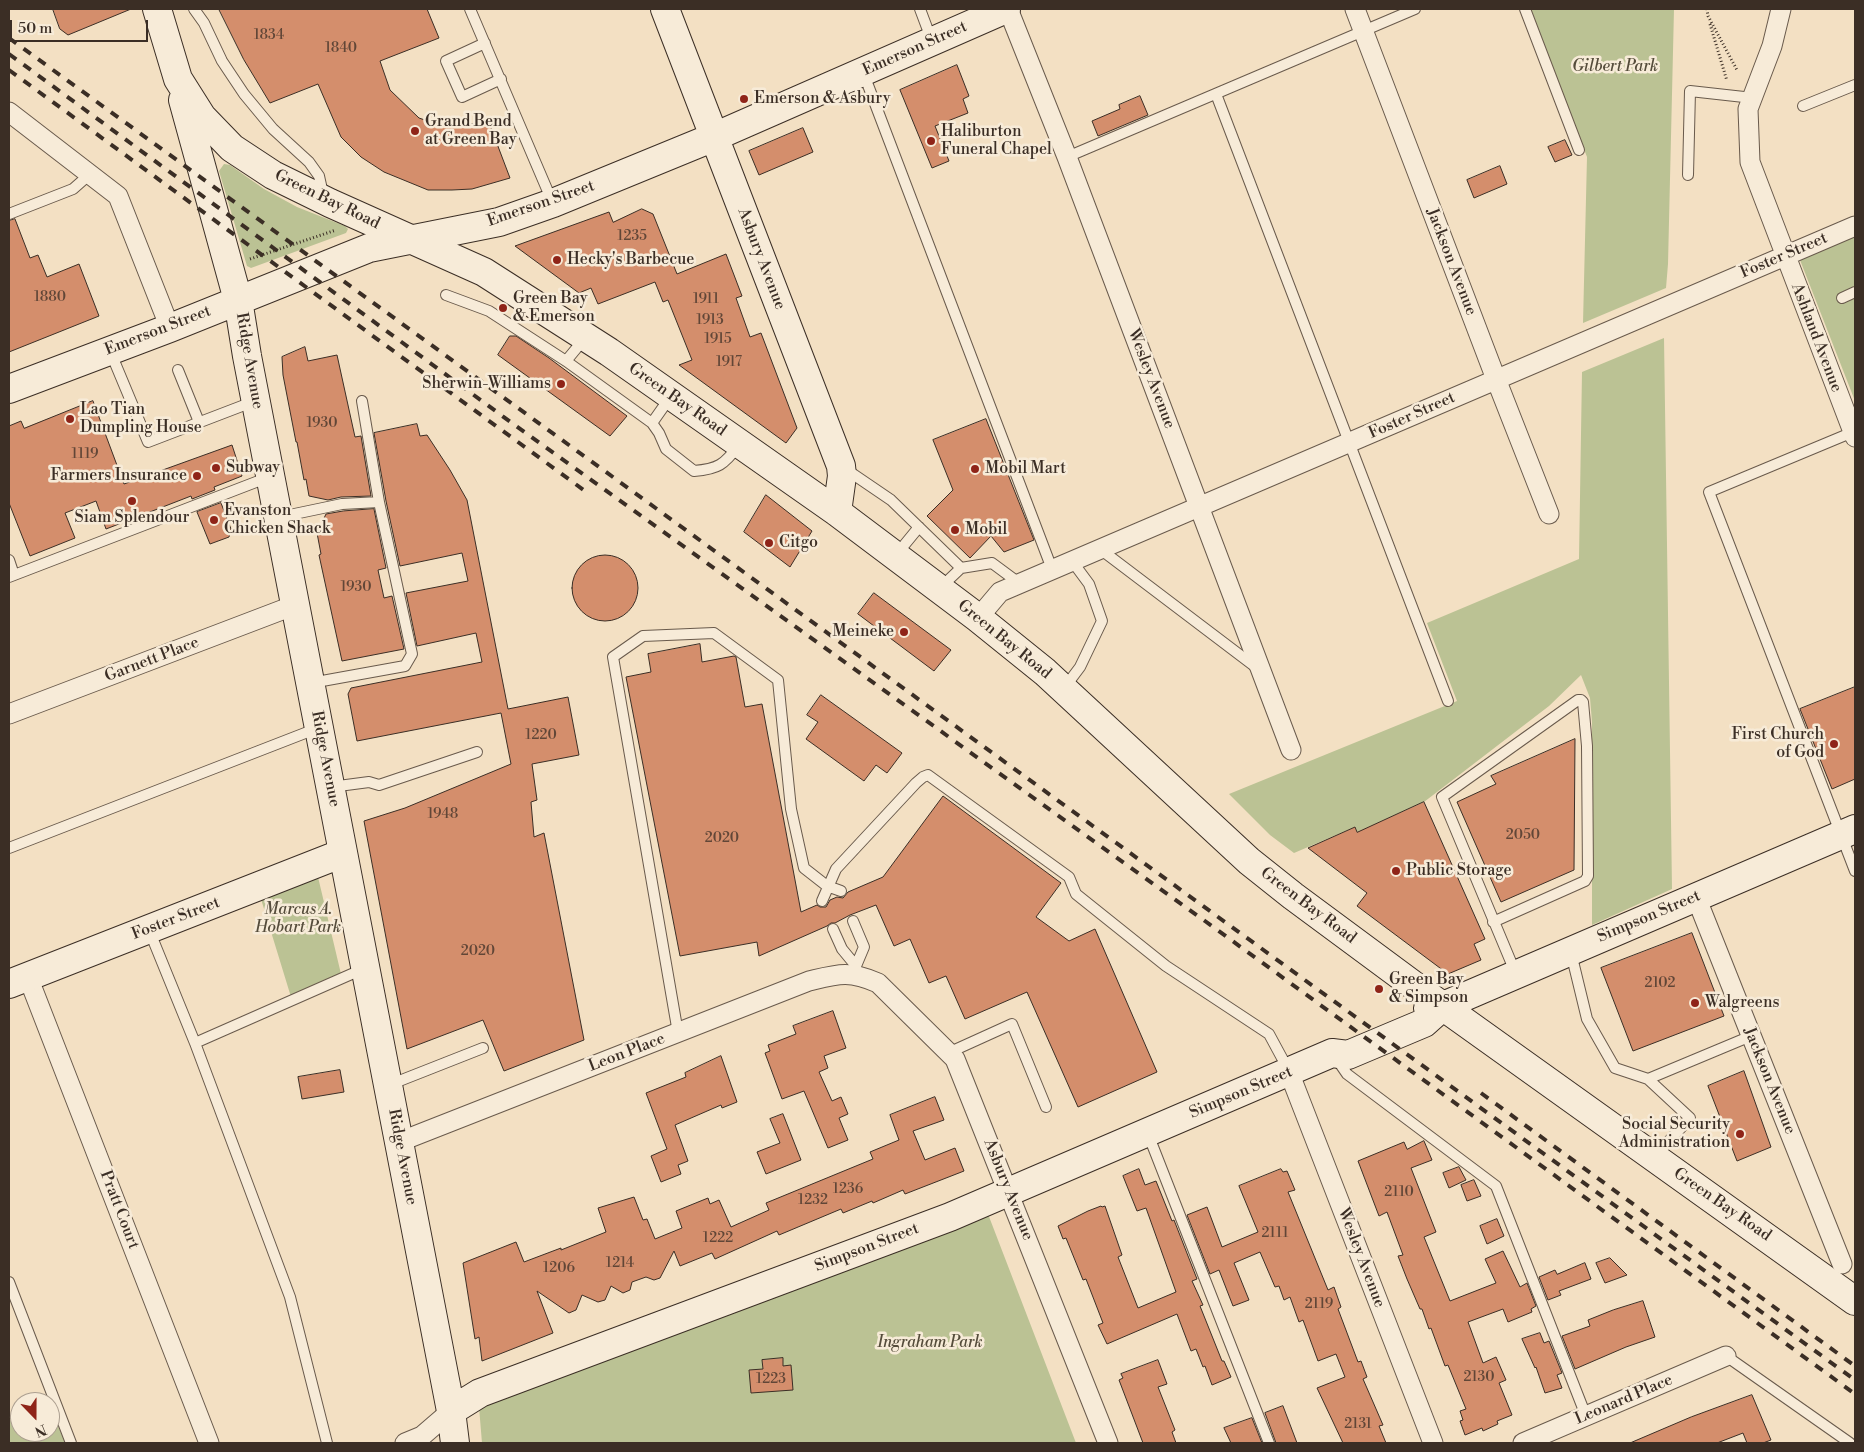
<!DOCTYPE html>
<html>
<head>
<meta charset="utf-8">
<style>
	body { margin:0 }
	#map { position:relative; width:1864px; height:1452px; overflow:hidden; background:#f3e0c3; font-family:"Libre Bodoni",serif }
	canvas { display:block }
	.frame { position:absolute; inset:0; border:10px solid #3b2e25; pointer-events:none }
	.north { position:absolute; left:10px; top:1392px; width:50px; height:50px; box-sizing:border-box; background:#f7ebd8; border:1px solid #ac9f90; border-radius:50%; rotate:158deg; font-size:14px; font-weight:700; line-height:20px; text-align:center; color:#3b2e25 }
	.north::after { content:''; display:block; margin:auto; width:18px; height:22px; background:#8f2418; clip-path:polygon(50% 0,100% 100%,50% 72%,0 100%) }
	.scale { position:absolute; left:10px; top:20px; width:138px; height:22px; box-sizing:border-box; border:2px solid #3b2e25; border-top:0; padding-left:6px; font-size:15px; line-height:18px; white-space:nowrap; color:#3b2e25; -webkit-text-stroke:4px #f7ebd8; paint-order:stroke }
</style>
</head>
<body>
<div id="map">
<canvas width="1864" height="1452"></canvas>
<div class="frame"></div>
<div class="north">N</div>
<div class="scale">50 m</div>
</div>
<script>
const ctx = document.querySelector('canvas').getContext('2d');
ctx.lineJoin = 'round';
function fill(path, color) { ctx.fillStyle = color; ctx.fill(path, 'evenodd'); }
function stroke(path, color, width, dash) { ctx.strokeStyle = color; ctx.lineWidth = width; ctx.lineCap = dash ? 'butt' : 'round'; ctx.setLineDash(dash || []); ctx.stroke(path); }
function drawText(font, color, halo, rows, align = 'center') {
  ctx.font = font + ' "Libre Bodoni",serif'; ctx.lineWidth = 5; ctx.setLineDash([]); ctx.textBaseline = 'middle'; ctx.strokeStyle = halo; ctx.fillStyle = color; for (const [text, x, y, turn = 0] of rows) {
    ctx.save(); ctx.translate(x, y); ctx.rotate((+turn || 0) * Math.PI / 180); ctx.textAlign = isNaN(turn) ? turn : align; if (halo) ctx.strokeText(text, 0, 0); ctx.fillText(text, 0, 0); ctx.restore();
  }
}
fill(new Path2D(`
	M1531,9H1674L1668,264L1666,288L1583,323L1587,157Z
	M224,164L230,165L264,189L297,207L345,226L348,229L346,233L251,268L247,266L219,171Z
	M1855,236V401L1800,260Z
	M1664,338L1672,889L1592,925V722L1590,698L1581,675L1549,706L1424,802L1357,832L1355,827L1294,853L1270,835L1229,794L1457,701L1427,623L1579,559L1582,372Z
	M318,877L341,974L291,997L261,899Z
	M988,1214L1076,1443H482L479,1407Z
	M50,1405L65,1443H9V1421L20,1417V1432H50Z`), '#bbc294');
const building = new Path2D(`
	M53,9H131L68,35L60,29Z
	M219,9H427L439,38L380,61L390,90L419,118L442,126L467,125L488,120L510,178L472,189L452,190H428L384,172L361,157L341,137L318,84L270,103L244,60Z
	M957,65L969,96L963,99L968,113L935,126L949,161L932,168L900,90Z
	M1140,96L1148,115L1098,136L1092,121L1120,109L1119,105Z
	M803,128L813,152L759,175L749,151Z
	M1565,140L1572,155L1555,162L1548,147Z
	M1500,166L1507,184L1474,198L1467,180Z
	M642,209L653,214L677,274L726,254L742,296L736,298L750,337L761,333L797,428L786,443L679,365L692,360L668,300L663,302L655,282L598,304L591,288L579,293L515,246L609,212L613,222Z
	M15,219L30,258L38,255L47,277L79,264L99,316L9,352V221Z
	M510,336H516L549,358L627,416L610,436L498,355Z
	M305,347L308,361L337,355L355,437L361,436L371,496L341,497L328,500L309,496L306,479L304,480L297,442H296L283,375L282,357Z
	M93,401L124,484L232,445L242,476L214,487L215,490L192,499L191,496L106,529L96,501L65,513L75,538L30,556L9,503V426L21,421L24,428Z
	M986,419L1034,540L1004,552L991,536L970,558L927,516L953,490L933,440Z
	M417,424L420,436L427,435L450,470L467,500L508,709L568,697L579,755L532,764L537,800L531,802L534,837L544,833L584,1040L504,1071L483,1020L407,1049L364,821L405,808L511,764L501,713L357,741L348,694L351,688L482,662L476,633L417,646L406,593L468,581L462,553L400,566L386,501L374,433Z
	M766,495L812,531L790,567L744,532Z
	M221,503L231,529L229,537L210,544L197,512Z
	M374,509L386,568L378,570L384,598L392,596L404,649L342,661L319,555L321,554L317,533L326,514L343,511Z
	M572 588a33 33 0 1 1 66 0a33 33 0 1 1-66 0Z
	M874,593L951,650L934,671L858,614Z
	M700,644L702,662L734,656L736,657L745,707L762,704L801,912L817,905L820,907H826L830,900L837,897L843,898L848,892L883,877L943,796L1061,883L1036,917L1069,941L1095,929L1157,1072L1078,1107L1027,992L965,1019L946,976L929,983L910,939L894,946L876,905L850,915L835,923H831L827,926L759,956L757,942L680,956L626,677L651,672L648,654Z
	M1855,687V779L1832,789L1800,709Z
	M821,695L902,753L887,773L876,765L864,781L806,739L818,722L807,715Z
	M1575,739L1574,870L1501,902L1457,802L1496,784L1491,776Z
	M1424,802L1485,939L1474,944L1481,960L1448,974L1357,906L1367,893L1308,848L1355,827L1357,832Z
	M1692,933L1724,1016L1633,1051L1601,968Z
	M833,1011L846,1048L824,1056L828,1068L819,1072L832,1101L841,1097L848,1114L839,1118L848,1140L828,1148L804,1091L782,1099L765,1053L770,1051L768,1045L796,1034L793,1026Z
	M721,1056L737,1102L722,1108L721,1105L675,1125L688,1161L678,1165L681,1174L661,1182L651,1156L667,1149L646,1093L686,1077L685,1073Z
	M340,1070L344,1092L302,1099L298,1077Z
	M1744,1071L1771,1147L1737,1161L1708,1086Z
	M935,1097L944,1120L913,1131L925,1160L955,1148L964,1171L905,1194L903,1190L873,1203L872,1201L843,1213L841,1209L779,1235L777,1231L715,1259L712,1253L680,1266L674,1251L660,1278L654,1280L646,1277L632,1282L630,1290L623,1293L611,1286L605,1300L598,1302L582,1295L576,1310L569,1313L537,1291L553,1333L482,1361L479,1337L475,1339L463,1263L516,1242L524,1262L561,1248V1250L606,1232L598,1208L634,1197L643,1220L647,1219L655,1239L682,1228L676,1211L708,1198L710,1204L719,1200L731,1227L769,1210L766,1203L873,1159L870,1152L899,1140L890,1115Z
	M783,1114L801,1160L766,1174L757,1152L780,1143L770,1119Z
	M1424,1141L1432,1160L1411,1168L1436,1232L1424,1237L1450,1301L1496,1283L1485,1259L1503,1251L1520,1287L1527,1283L1536,1306L1531,1309L1532,1312L1508,1322L1503,1309L1468,1322L1483,1363L1496,1357L1506,1380L1499,1383L1512,1415L1497,1421L1498,1424L1483,1431L1482,1428L1465,1435L1460,1421L1463,1420L1460,1411L1466,1409L1448,1365L1445,1366L1431,1328L1429,1329L1422,1309H1420L1407,1279L1398,1256L1403,1255L1387,1212L1379,1216L1358,1161L1404,1142L1407,1149Z
	M1459,1167L1466,1180L1449,1188L1443,1173Z
	M1139,1169L1145,1185L1156,1181L1172,1221L1174,1220L1197,1279L1192,1281L1203,1305L1200,1306L1222,1361H1224L1231,1377L1212,1385L1205,1366L1203,1367L1196,1349L1191,1351L1177,1314L1107,1344L1098,1325L1103,1323L1086,1279L1083,1280L1066,1238L1063,1239L1058,1226L1088,1211L1101,1206L1102,1207L1105,1206L1122,1255L1118,1257L1138,1308L1176,1292L1146,1208L1137,1211L1123,1176Z
	M1281,1169L1283,1172L1287,1171L1295,1190L1288,1192L1328,1290L1334,1287L1341,1307L1338,1309L1358,1362L1361,1361L1367,1377L1363,1379L1383,1425L1379,1426L1386,1443H1343L1317,1388L1345,1377L1336,1354L1318,1361L1303,1320L1299,1322L1290,1297L1284,1300L1279,1286L1275,1287L1260,1252L1234,1263L1249,1300L1233,1306L1219,1270L1210,1274L1187,1215L1207,1207L1222,1247L1258,1232L1239,1186Z
	M1474,1180L1481,1196L1467,1201L1461,1185Z
	M1497,1219L1504,1236L1487,1244L1480,1226Z
	M1610,1258L1627,1275L1605,1283L1596,1263Z
	M1585,1263L1591,1279L1559,1291L1561,1295L1548,1300L1539,1277L1555,1270L1557,1274Z
	M1643,1301L1655,1337L1626,1347L1575,1369L1562,1336L1590,1326L1588,1320L1613,1310Z
	M1540,1333L1544,1343L1549,1341L1562,1373L1557,1375L1562,1388L1545,1393L1536,1367L1535,1368L1522,1339Z
	M783,1358V1366L791,1365L793,1390L751,1393L749,1370L763,1369L762,1360Z
	M1158,1360L1167,1384L1158,1387L1175,1430L1172,1432L1176,1443H1143L1119,1380L1123,1378L1121,1374Z
	M1752,1395L1771,1440L1763,1443H1747L1743,1433L1717,1443H1630L1691,1417Z
	M1283,1406L1297,1443H1276L1265,1413Z
	M1252,1418L1262,1443H1231L1224,1428Z`);
fill(building, '#d48e6c');
stroke(building, '#3b2e25', 1);
const lane = new Path2D(`
	M194,9L204,23L222,61L244,94L273,129L309,162L319,176L323,194
	M470,9L552,201
	M920,9L932,41
	M1525,9L1579,150
	M485,43L446,61L462,97L501,79
	M863,72L1052,569
	M1216,94L1448,701
	M1803,106L1855,85
	M1067,157L1415,9
	M1688,175L1690,91L1753,98
	M9,214L73,189L90,174
	M446,295L489,311L566,361L652,423
	M1842,298L1855,292
	M110,351L148,442L255,401
	M566,361L585,338
	M178,370L199,422
	M671,396L652,423L659,433L666,449L694,471C718,469 724,465 739,445
	M362,401L379,502
	M1853,432L1709,492L1855,871
	M844,468L891,500L961,568L992,563L1019,583
	M280,517L342,504L379,502L412,654L405,666L311,683
	M1100,549L1257,668
	M896,555L919,527
	M9,560L14,575
	M9,577L269,477
	M940,588L961,568
	M1065,687L1080,667L1102,621L1089,584L1072,561
	M331,787L369,782L379,785L477,752
	M9,848L318,728
	M822,901L836,869L916,783L923,777L928,775L1069,877L1076,894L1166,966L1269,1034L1289,1071
	M853,921L864,947L856,966L857,975
	M1493,922L1585,881L1588,876L1587,746L1583,702L1581,700H1578L1442,797L1516,974
	M833,929L842,949L856,966
	M149,930L195,1043L290,1297L327,1443
	M1571,953L1587,1019L1615,1068L1648,1079L1690,1118L1655,1156
	M678,1033L613,657L643,636L714,633L778,680L791,809L804,868L827,886L841,891
	M195,1043L363,969
	M948,1053L1012,1024L1046,1107
	M1336,1058L1347,1074L1496,1186L1586,1416
	M1648,1079L1751,1036
	M389,1085L483,1048
	M1148,1134L1269,1443
	M9,1282L71,1443
	M1726,1356L1850,1443`);
const street = new Path2D(`
	M1008,9L1067,157L1291,750
	M1355,9L1496,379L1549,514
	M1781,9L1772,46L1748,109L1750,162L1855,437
	M9,112L118,196L170,328
	M978,618L1000,592L1855,226
	M9,714L295,605
	M1696,897L1842,1264
	M28,977L209,1443
	M1289,1072L1433,1443
	M399,1142L809,981C838,974 849,970 878,983L955,1059L1108,1443
	M405,1443L422,1436L451,1411
	M1523,1443L1726,1356`);
const secondary = new Path2D(`
	M157,9L178,79L202,117L232,148L273,175L330,203L484,272L609,352L837,512L978,618L1045,672L1249,861L1293,896L1420,990L1855,1301
	M665,9L841,466L842,476L837,512
	M183,100L238,300L247,356L451,1411L455,1443
	M9,389L170,328L369,248L499,222L553,203L714,137L1006,9
	M9,984L343,853
	M1428,1008L1443,1006L1855,829
	M451,1411L480,1393L950,1217L1332,1053L1348,1055L1424,1023L1443,1006`);
stroke(lane, '#695a4c', 12);
stroke(street, '#695a4c', 21);
stroke(secondary, '#3b2e25', 30);
stroke(new Path2D(`
	M1707,9L1708,16L1737,70
	M1710,24L1727,81
	M250,259L336,230`), '#3b2e25', 3, [1, 2.5]);
stroke(lane, '#f7ebd8', 10);
stroke(street, '#f7ebd8', 19);
stroke(secondary, '#f7ebd8', 28);
stroke(new Path2D(`
	M9,38L1855,1380
	M9,54L516,426L1205,921L1855,1394
	M9,70L585,491
	M1481,1093L1855,1366`), '#3b2e25', 4, [9, 9]);
for (const [x, y, r, color] of [
	[744,99,5,"#8f2418"],
	[415,131,5,"#8f2418"],
	[931,141,5,"#8f2418"],
	[557,260,5,"#8f2418"],
	[503,308,5,"#8f2418"],
	[561,384,5,"#8f2418"],
	[70,419,5,"#8f2418"],
	[216,468,5,"#8f2418"],
	[975,469,5,"#8f2418"],
	[197,476,5,"#8f2418"],
	[132,501,5,"#8f2418"],
	[214,520,5,"#8f2418"],
	[955,530,5,"#8f2418"],
	[769,543,5,"#8f2418"],
	[904,632,5,"#8f2418"],
	[1834,744,5,"#8f2418"],
	[1396,871,5,"#8f2418"],
	[1379,989,5,"#8f2418"],
	[1695,1003,5,"#8f2418"],
	[1740,1134,5,"#8f2418"]
]) { const dot = new Path2D(); dot.arc(x, y, r, 0, 2 * Math.PI); ctx.fillStyle = color; ctx.fill(dot); stroke(dot, '#f7ebd8', 2); }
drawText('14px', '#614637', null, [
	["1834",269,36],
	["1840",341,49],
	["1235",632,237],
	["1880",50,298],
	["1911",706,300],
	["1913",710,321],
	["1915",718,340],
	["1917",729,363],
	["1930",322,424],
	["1119",85,455],
	["1930",356,588],
	["1220",541,736],
	["1948",443,815],
	["2050",1523,836],
	["2020",722,839],
	["2020",478,952],
	["2102",1660,984],
	["1236",848,1190],
	["2110",1399,1193],
	["1232",813,1201],
	["2111",1275,1234],
	["1222",718,1239],
	["1214",620,1264],
	["1206",559,1269],
	["2119",1319,1305],
	["2130",1479,1378],
	["1223",771,1380],
	["2131",1358,1425]
]);
drawText('16px', '#3b2e25', '#f7ebd8', [
	["Emerson Street",915,49,-24],
	["Green Bay Road",327,200,26],
	["Emerson Street",541,204,-19],
	["Foster Street",1784,256,-23],
	["Asbury Avenue",761,259,69],
	["Jackson Avenue",1451,262,69],
	["Emerson Street",158,331,-21],
	["Ashland Avenue",1816,338,69],
	["Ridge Avenue",249,361,80],
	["Wesley Avenue",1151,379,69],
	["Green Bay Road",677,400,35],
	["Foster Street",1412,416,-24],
	["Green Bay Road",1004,640,39],
	["Garnett Place",152,660,-21],
	["Ridge Avenue",325,759,79],
	["Green Bay Road",1308,906,37],
	["Simpson Street",1649,917,-23],
	["Foster Street",176,919,-21],
	["Leon Place",627,1053,-21],
	["Jackson Avenue",1769,1081,68],
	["Simpson Street",1241,1093,-23],
	["Ridge Avenue",402,1157,79],
	["Asbury Avenue",1008,1190,68],
	["Green Bay Road",1722,1205,35],
	["Pratt Court",119,1210,69],
	["Simpson Street",867,1248,-21],
	["Wesley Avenue",1361,1258,69],
	["Leonard Place",1624,1400,-23]
]);
drawText('italic 16px', '#554c3b', '#f7ebd8', [
	["Gilbert Park",1615,67],
	["Marcus A.",298,910],
	["Hobart Park",298,928],
	["Ingraham Park",930,1343]
]);
drawText('16px', '#3b2e25', '#f7ebd8', [
	["Emerson & Asbury",754,99],
	["Grand Bend",425,122],
	["at Green Bay",425,140],
	["Haliburton",941,132],
	["Funeral Chapel",941,150],
	["Hecky's Barbecue",567,260],
	["Green Bay",513,299],
	["& Emerson",513,317],
	["Sherwin-Williams",551,384,"right"],
	["Lao Tian",80,410],
	["Dumpling House",80,428],
	["Subway",226,468],
	["Mobil Mart",985,469],
	["Farmers Insurance",187,476,"right"],
	["Evanston",224,511],
	["Chicken Shack",224,529],
	["Siam Splendour",132,518,"center"],
	["Mobil",965,530],
	["Citgo",779,543],
	["Meineke",894,632,"right"],
	["First Church",1824,735,"right"],
	["of God",1824,753,"right"],
	["Public Storage",1406,871],
	["Green Bay",1389,980],
	["& Simpson",1389,998],
	["Walgreens",1705,1003],
	["Social Security",1730,1125,"right"],
	["Administration",1730,1143,"right"]
], 'left');
</script>
</body>
</html>
